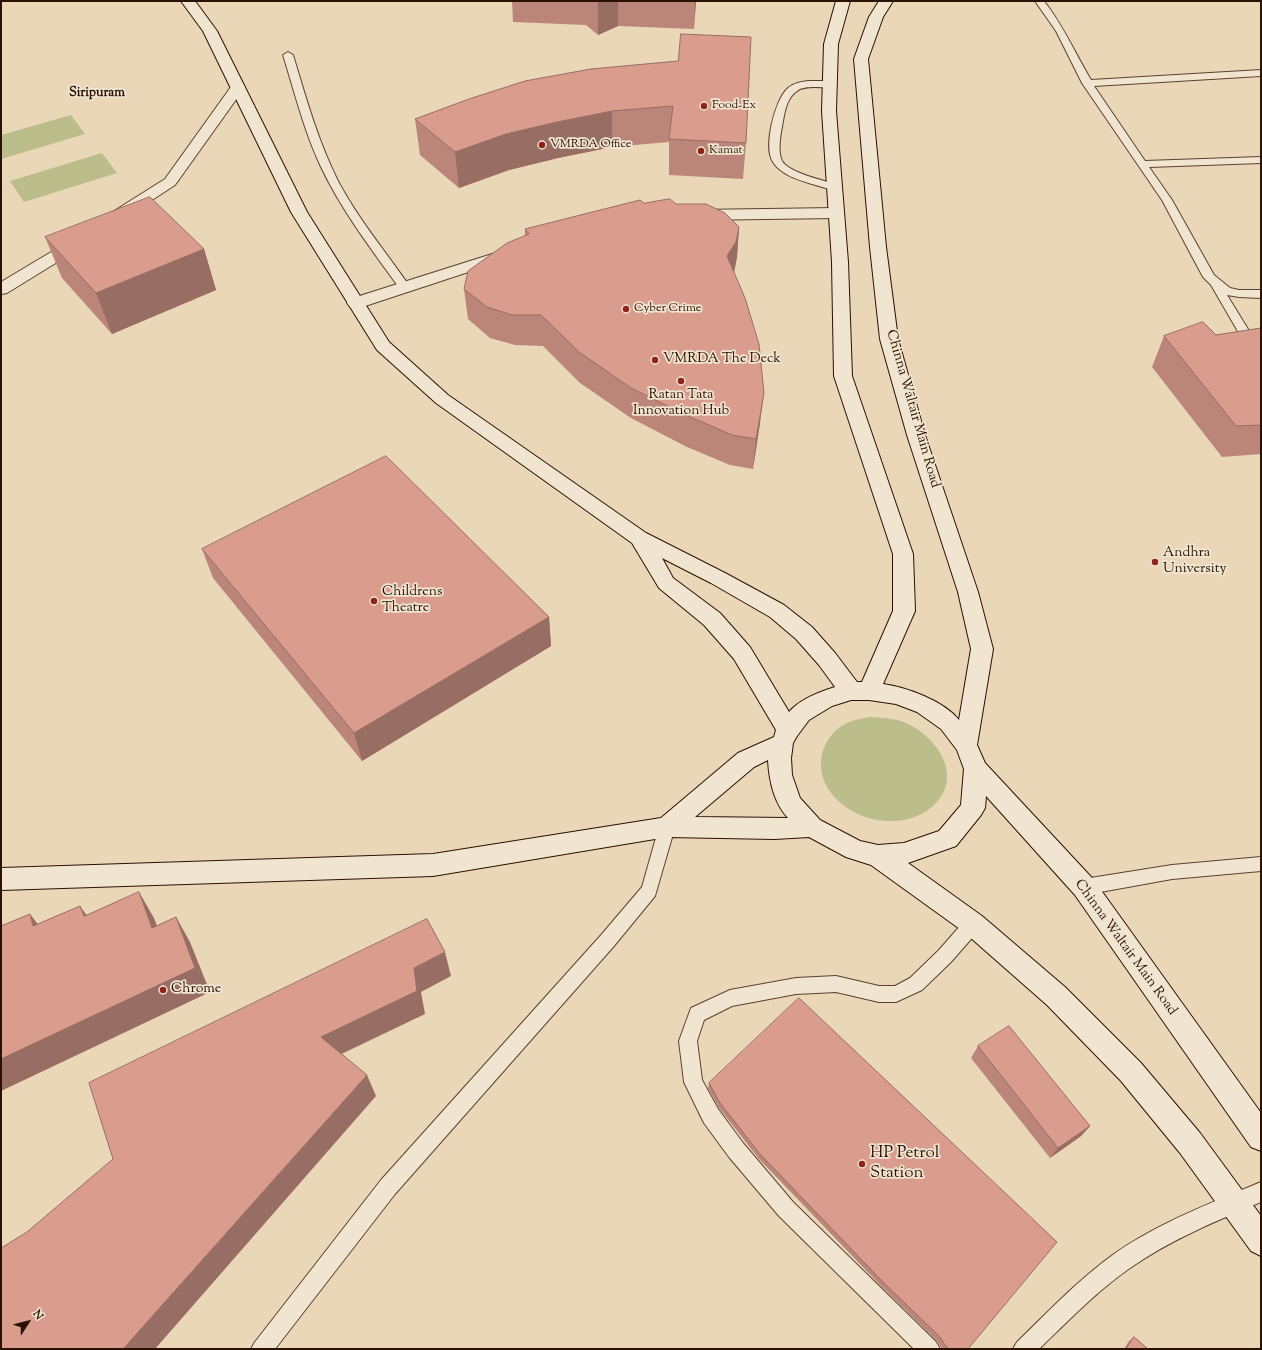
<!DOCTYPE html>
<html>
<head>
<meta charset="utf-8">
<style>
	body { margin:0 }
	#map { position:relative; width:1262px; height:1350px; overflow:hidden; background:#e9d7b8; font-family:"Sorts Mill Goudy",serif }
	canvas { display:block }
	.frame { position:absolute; inset:0; border:2px solid #2b1100; pointer-events:none }
	.north { position:absolute; left:8px; top:1302px; width:40px; height:40px; -webkit-text-stroke:3px #f1e5d1; paint-order:stroke; rotate:54deg; font-size:11px; font-weight:700; line-height:16px; text-align:center; color:#2b1100 }
	.north::after { content:''; display:block; margin:auto; width:14px; height:18px; background:#2b1100; clip-path:polygon(50% 0,100% 100%,50% 72%,0 100%) }
</style>
</head>
<body>
<div id="map">
<canvas width="1262" height="1350"></canvas>
<div class="frame"></div>
<div class="north">N</div>
</div>
<script>
const ctx = document.querySelector('canvas').getContext('2d');
ctx.lineJoin = 'round';
function fill(path, color) { ctx.fillStyle = color; ctx.fill(path, 'evenodd'); }
function stroke(path, color, width, dash) { ctx.strokeStyle = color; ctx.lineWidth = width; ctx.lineCap = dash ? 'butt' : 'round'; ctx.setLineDash(dash || []); ctx.stroke(path); }
function drawText(font, color, halo, rows, align = 'center') {
  ctx.font = font + ' "Sorts Mill Goudy",serif'; ctx.lineWidth = 3.5; ctx.setLineDash([]); ctx.textBaseline = 'middle'; ctx.strokeStyle = halo; ctx.fillStyle = color; for (const [text, x, y, turn = 0] of rows) {
    ctx.save(); ctx.translate(x, y); ctx.rotate((+turn || 0) * Math.PI / 180); ctx.textAlign = isNaN(turn) ? turn : align; if (halo) ctx.strokeText(text, 0, 0); ctx.fillText(text, 0, 0); ctx.restore();
  }
}
fill(new Path2D(`
	M71,115L85,134L1,159V135Z
	M102,153L117,173L24,202L10,181Z
	M870,717C883,718 896,718 908,724C939,739 964,778 933,806C904,832 851,823 829,790C812,765 823,731 852,721C858,719 864,718 870,717Z`), '#bbbd8b');
const lane = new Path2D(`
	M1035,1H1044C1063,25 1075,53 1091,80L1261,70V76L1094,86L1145,161L1261,157V163L1149,167L1172,200L1214,275L1230,288L1239,290H1261V298L1239,297L1227,295L1259,347L1257,350H1249L1247,347L1211,285L1203,277L1162,200L1082,83L1056,31Z
	M288,52L293,55C306,98 318,141 338,181C358,219 386,252 410,287L408,289H400C372,250 342,211 321,167C304,131 295,93 283,55Z
	M808,81H830L835,84C828,91 807,83 797,91C787,98 785,110 783,121C781,132 777,151 782,161C789,173 825,181 839,185L840,187L839,189C831,191 820,186 812,184C799,180 781,175 773,162C763,147 775,99 788,88C794,83 801,82 808,81Z
	M667,820L673,822L675,827L655,896L614,946L395,1194L275,1349H251L255,1342L381,1180L602,934L642,887L659,827L661,822Z
	M1261,857V871L1172,879L1084,895L1078,892L1076,887L1078,882L1084,879L1172,865Z
	M973,916L979,918L982,924L979,930L951,962L922,990L896,1002H879L836,992L796,994L732,1006L704,1020L697,1041L702,1080L718,1109L743,1143L793,1202L936,1342L940,1349H914L779,1216L729,1157L704,1123L684,1082L679,1041L691,1008L730,990L796,978L836,976L879,986H895L910,978L939,950L967,918Z
	M1261,1182V1202C1216,1221 1170,1240 1130,1268C1097,1291 1068,1321 1039,1349H1013L1017,1342C1048,1312 1078,1280 1114,1254C1158,1223 1211,1203 1261,1182Z`);
const street = new Path2D(`
	M238,83L243,84L245,87L175,185L123,219L117,221L111,219L109,216L111,213L165,179L233,84Z
	M836,208L842,210L844,213L842,216L836,218L696,220L690,218L688,215L690,212L696,210Z
	M79,237L85,239L87,242L85,245L7,293L1,294V282L73,239Z
	M508,249L514,251L516,254L514,257L362,307L356,308L350,307L347,303L350,299Z`);
const secondary = new Path2D(`
	M181,1H195L217,31L307,212L389,342L448,395L646,533L725,573L784,605L812,627L835,653L857,682H862L893,611V554L834,376L832,262L822,111L824,44L836,1H850L838,44L836,111L848,262L852,376L913,554L915,611L883,684C906,687 944,701 959,720L971,649L958,592L907,435L880,339L870,247L854,59L869,17L879,1H893L883,17L868,59L886,247L898,339L925,435L978,592L993,649L977,745L985,763L1093,879L1261,1113V1151L1251,1147L1075,895L986,796L985,808L981,815L956,846L908,863L982,916L1065,987L1141,1063L1200,1133L1261,1216V1256L1251,1251L1180,1153L1121,1081L1047,1005L964,932L871,865L846,857L809,837L775,839L667,837L433,876L1,890V868L433,854L661,818L738,753L774,737L776,730L734,659L704,625L659,588L632,543L436,403L377,350L291,212L203,31ZM662,558L711,583L770,617L796,639L819,665L835,687C819,692 800,699 789,712L750,647L720,613L673,578ZM851,700H869L896,704L917,712L941,729L957,750L964,769L961,805L939,831L904,843L878,845L860,841L820,820L800,798L792,775L791,758L793,743L797,736L809,720L832,706ZM768,760C769,780 774,803 788,818L695,817L754,767Z`);
stroke(lane, '#5a422e', 2);
stroke(street, '#5a422e', 2);
stroke(secondary, '#2b1100', 2);
fill(lane, '#f1e5d1');
fill(street, '#f1e5d1');
fill(secondary, '#f1e5d1');
fill(new Path2D(`
	M512,1H696L694,29L618,26L598,35L586,25L513,22Z
	M678,61L746,143L743,179L669,175V142L612,147L558,158L509,170L459,188L420,155L415,119Z
	M644,203L676,204L739,227L737,257L734,273L760,423L753,469L730,465L687,447L631,418L580,383L543,346L515,345L490,338L468,319L464,289L525,236V229Z
	M45,237L204,249L216,290L112,334L62,278Z
	M1261,328V454L1222,457L1152,367L1164,336L1216,335Z
	M202,549L549,617L551,646L362,761L213,578Z
	M978,1046L1090,1126L1081,1136L1050,1158L971,1058Z
	M709,1083L968,1349H942L937,1341L882,1287L759,1159L719,1108L708,1088Z
	M1134,1337L1148,1349H1124L1129,1341Z`), '#bb8679');
fill(new Path2D(`
	M598,1H618V26L598,35Z
	M695,1H696L694,29Z
	M612,111V147L558,158L509,170L459,188L455,152L506,134L557,122Z
	M739,227L737,257L734,272L725,286L727,256Z
	M204,249L216,290L112,334L96,293Z
	M764,393L760,423L753,469L756,439Z
	M549,617L551,646L362,761L354,733Z
	M139,892L154,918L167,953L152,928Z
	M80,906L98,931L84,916Z
	M30,914L49,939L33,926Z
	M176,917L190,942L210,992L1,1091V1059Z
	M445,952L451,976L421,992L425,1014L331,1059L321,1037L414,968Z
	M367,1075L376,1096L155,1349H123Z
	M1090,1126L1081,1136L1050,1158L1058,1148Z`), '#986d63');
const building = new Path2D(`
	M681,34L751,37L746,143L669,139L673,106L612,111L557,122L506,134L455,152L415,119L469,99L525,81L591,69L678,61Z
	M150,197L204,249L96,293L45,237Z
	M670,199L676,204H706L725,213L739,227L736,242L727,256L745,298L759,344L764,393L756,439L732,435L688,416L631,388L579,352L541,315H512L487,307L464,289L468,271L507,243L529,234L525,229L640,200L644,203Z
	M1203,322L1216,335L1261,328V425L1236,426L1164,336Z
	M386,456L549,617L354,733L202,549Z
	M139,892L152,928L176,917L195,968L1,1059V926L30,914L33,926L80,906L84,916Z
	M427,919L445,952L414,968L417,991L321,1037L367,1075L123,1349H1V1248L27,1232L113,1159L89,1083Z
	M799,998L1057,1242L968,1349H949L945,1345L940,1337L884,1283L760,1154L720,1103L709,1083Z
	M1009,1026L1090,1126L1058,1148L978,1046Z
	M1134,1337L1148,1349H1126Z`);
fill(building, '#d99c8d');
stroke(building, '#986d63', 1);
for (const [x, y, r, color] of [
	[704,106,4,"#8f2418"],
	[542,145,4,"#8f2418"],
	[701,151,4,"#8f2418"],
	[626,309,4,"#8f2418"],
	[655,360,4,"#8f2418"],
	[681,381,4,"#8f2418"],
	[1155,562,4,"#8f2418"],
	[374,601,4,"#8f2418"],
	[163,990,4,"#8f2418"],
	[862,1164,4,"#8f2418"]
]) { const dot = new Path2D(); dot.arc(x, y, r, 0, 2 * Math.PI); ctx.fillStyle = color; ctx.fill(dot); stroke(dot, '#f1e5d1', 1.5); }
drawText('12px', '#2b1100', '#f1e5d1', [
	["Food-Ex",712,106],
	["VMRDA Office",550,145],
	["Kamat",709,151],
	["Cyber Crime",634,309]
], 'left');
drawText('bold 13px', '#2b1100', '#f1e5d1', [
	["Siripuram",97,94]
]);
drawText('14px', '#2b1100', '#f1e5d1', [
	["VMRDA The Deck",663,360],
	["Ratan Tata",681,396,"center"],
	["Innovation Hub",681,412,"center"],
	["Andhra",1163,554],
	["University",1163,570],
	["Childrens",382,593],
	["Theatre",382,609],
	["Chrome",171,990]
], 'left');
drawText('14px', '#2b1100', '#f1e5d1', [
	["Chinna Waltair Main Road",912,409,74],
	["Chinna Waltair Main Road",1125,948,54]
]);
drawText('17px', '#2b1100', '#f1e5d1', [
	["HP Petrol",870,1154],
	["Station",870,1174]
], 'left');
</script>
</body>
</html>
